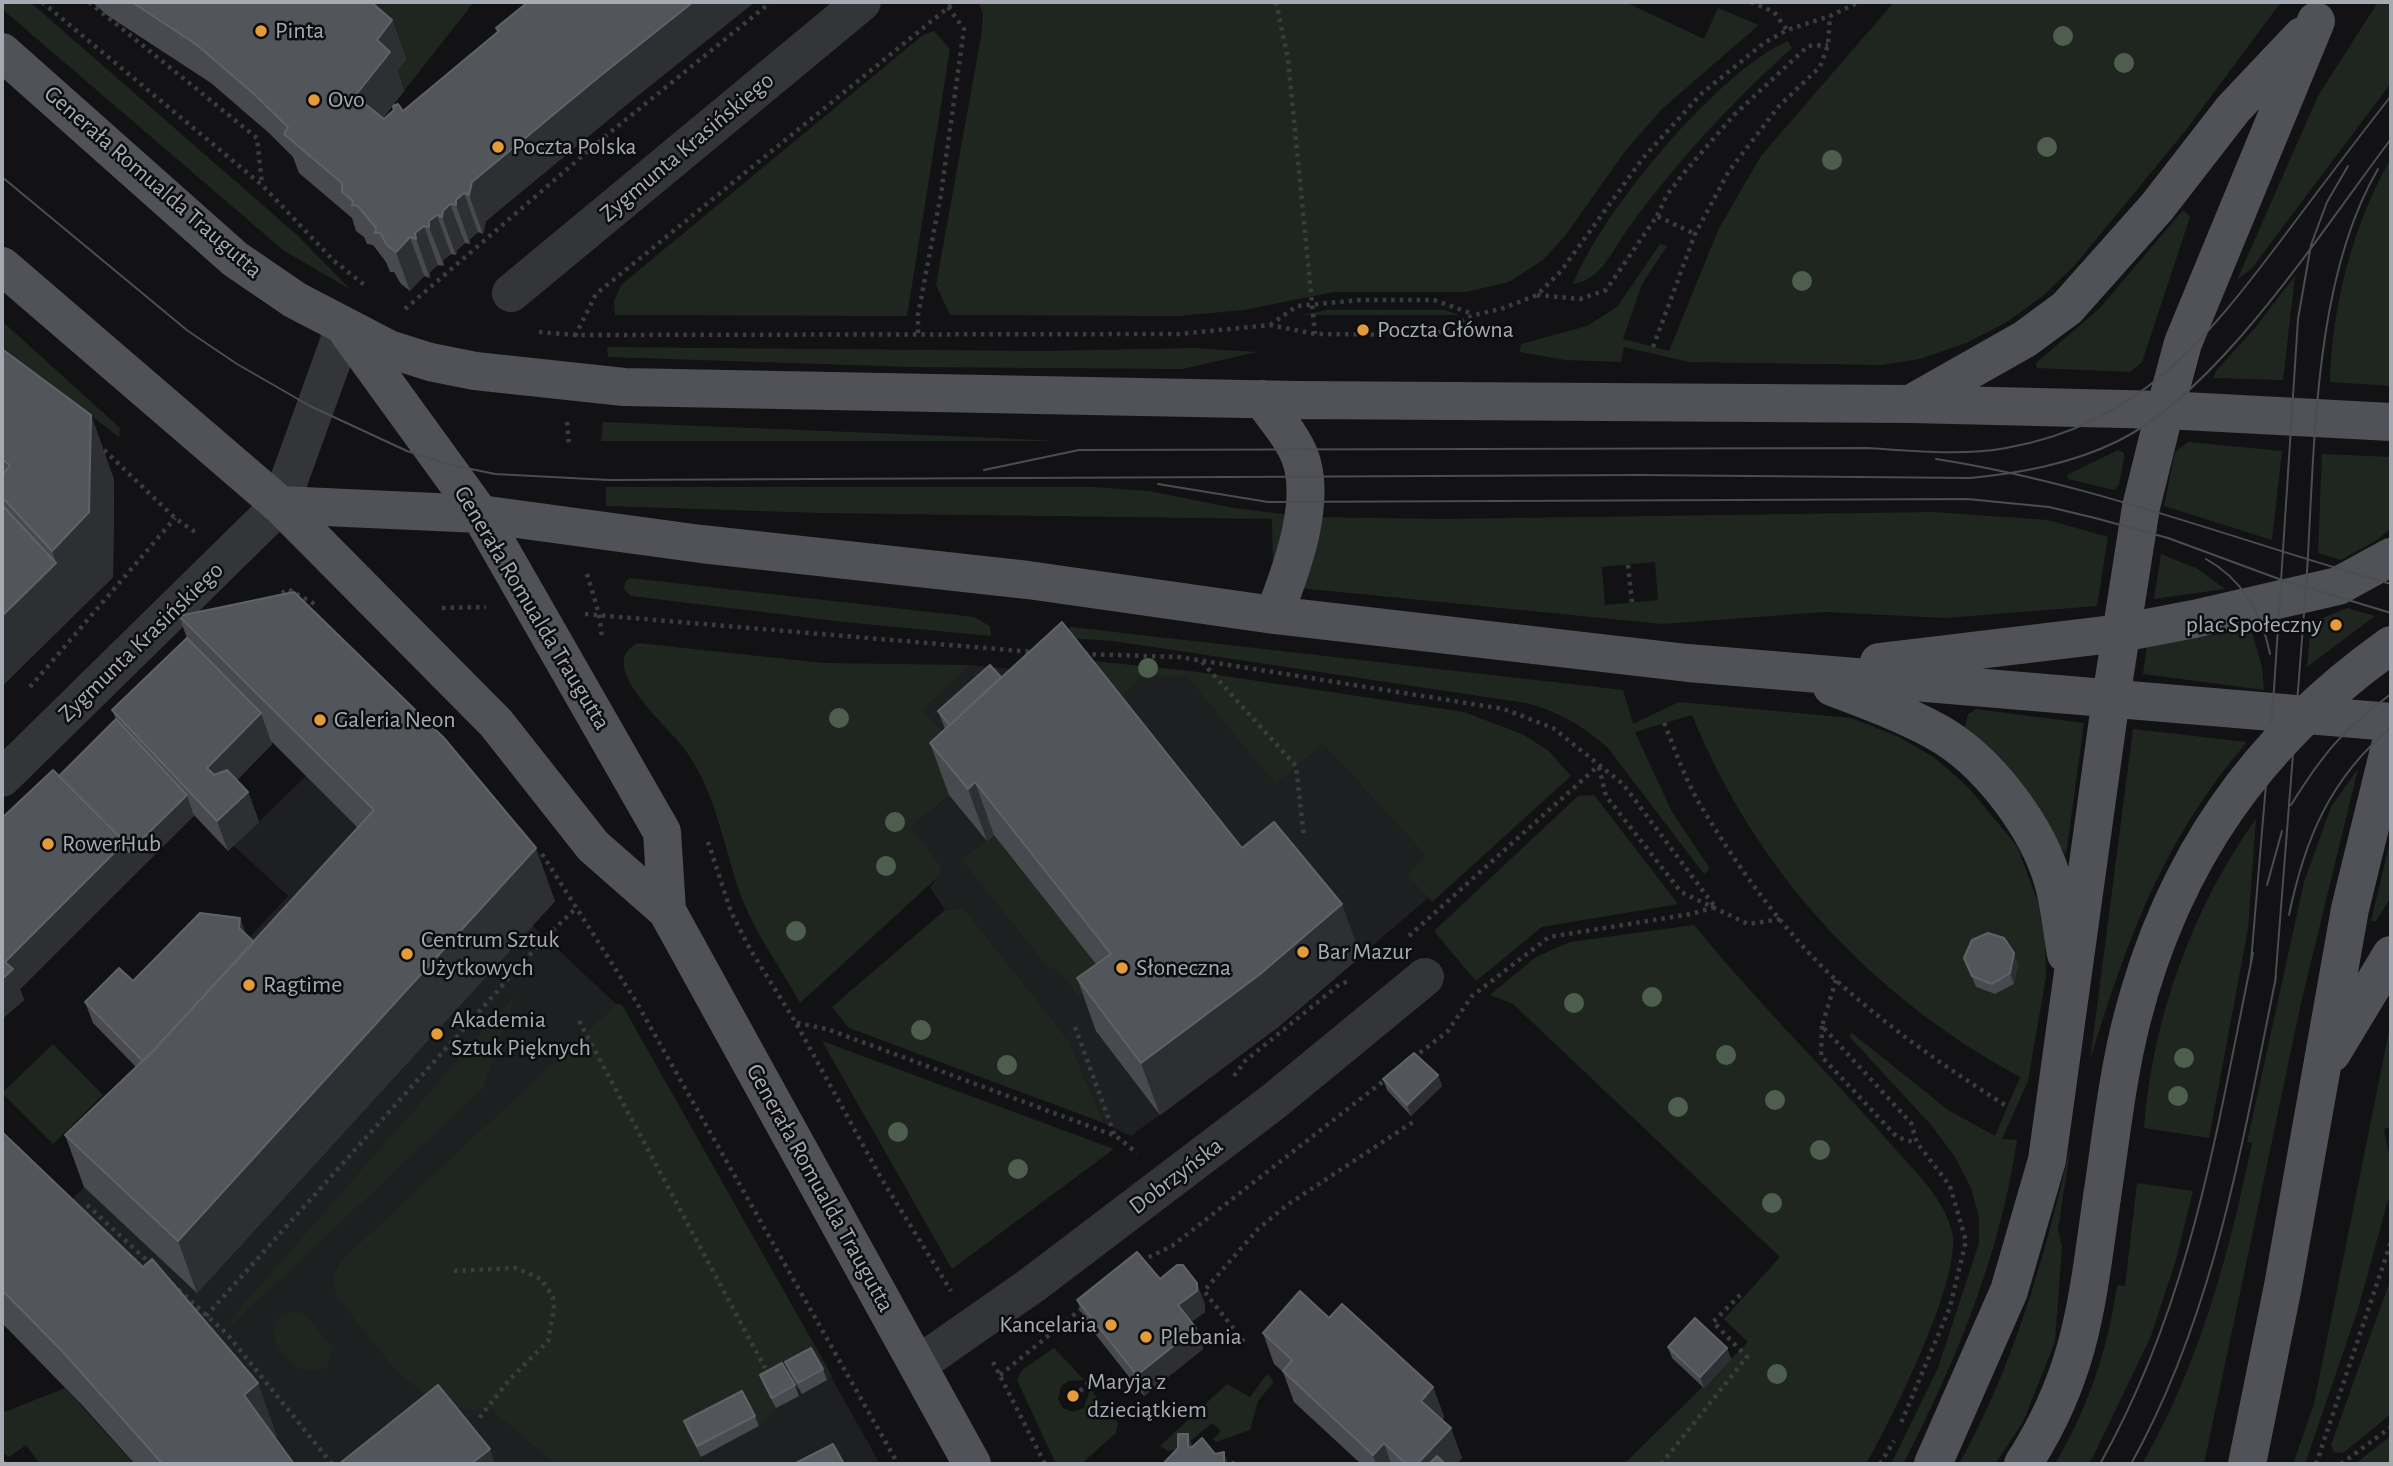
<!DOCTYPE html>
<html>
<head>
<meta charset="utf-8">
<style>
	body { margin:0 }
	#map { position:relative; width:2393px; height:1466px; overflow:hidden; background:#121214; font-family:"Alegreya Sans",sans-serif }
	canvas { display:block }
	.frame { position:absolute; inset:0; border:4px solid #a5aab3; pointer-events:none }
</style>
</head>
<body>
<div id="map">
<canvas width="2393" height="1466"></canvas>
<div class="frame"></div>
</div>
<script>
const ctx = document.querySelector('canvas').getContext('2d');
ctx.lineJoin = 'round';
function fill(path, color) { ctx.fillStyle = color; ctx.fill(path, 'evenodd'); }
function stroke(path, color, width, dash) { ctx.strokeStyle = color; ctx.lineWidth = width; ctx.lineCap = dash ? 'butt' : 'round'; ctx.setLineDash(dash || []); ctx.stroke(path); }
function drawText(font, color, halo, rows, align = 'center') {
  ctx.font = font + ' "Alegreya Sans",sans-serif'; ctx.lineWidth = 5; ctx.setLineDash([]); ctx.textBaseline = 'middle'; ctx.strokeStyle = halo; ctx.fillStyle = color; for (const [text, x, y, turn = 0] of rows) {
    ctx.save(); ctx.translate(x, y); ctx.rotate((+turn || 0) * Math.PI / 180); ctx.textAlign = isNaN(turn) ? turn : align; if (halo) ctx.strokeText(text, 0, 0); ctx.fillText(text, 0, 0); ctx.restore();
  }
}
fill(new Path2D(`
	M970,665L1014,669L1108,707L1142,677L1187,675L1275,783L1323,744L1426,856L1408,875L1428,898L1278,1027L1131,1136L1104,1123L1069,1041L963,907L945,910L930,887L939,876L910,828L979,771L923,710Z
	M198,668L463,790L555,901L532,925L616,1004L622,1005L880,1464H134L82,1405L2,1323V1273L84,1187L248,939L288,896L234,846L306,776Z`), '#1e1f21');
fill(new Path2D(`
	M2,2H30L297,235L352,291L368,300L283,250L2,9Z
	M354,2H474L404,91L391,79Z
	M979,2H1625L1704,39L1718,8L1759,25L1663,108L1626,150L1565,236L1543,260L1509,282L1466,292H1333L1244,310L1179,316L950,315L936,285L981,37L983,15Z
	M1894,2H2281L2186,130L2075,265L2044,295L2007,322L1966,343L1920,359L1881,365L1689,362L1624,347L1621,362L1565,360L1520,352L1521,344L1587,326L1617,307L1660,244L1667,246L1642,284L1623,339L1669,351L1719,228L1761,156Z
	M2378,2H2391V83L2252,268L2237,280L2318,96Z
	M934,31L950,49L907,316L615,315L614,301L621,285L923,35Z
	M1788,41L1792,48C1730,104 1676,162 1627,230C1611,252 1602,279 1573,284C1601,213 1718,71 1788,41Z
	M2391,158V386L2330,382C2332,304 2353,225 2391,158Z
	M2183,210L2190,217L2142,362L2130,372L2037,368L2036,363L2100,308Z
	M2295,276L2283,380L2213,378L2216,371L2255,328Z
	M1328,310H1445L1459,315H1301Z
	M2,321L120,428L119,437L2,349Z
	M607,347L1042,351L1194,348L1257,352L1183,369L910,367L608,357Z
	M603,422L998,438L1056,441H601Z
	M2188,442L2282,451L2272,540L2164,506L2175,452Z
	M2118,450L2124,453V458L2119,485L2114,490L2068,479L2067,475Z
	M2322,454L2391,457V528L2377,540L2341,560L2318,553Z
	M606,487H1093L1149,491L1234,508L1308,517L1445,519L1933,512L2048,520L2108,537L2097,606L1946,618L1826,612L1662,624L1279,586L1273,570L1272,519L821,513L606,506ZM1655,562L1658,600L1605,605L1602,567Z
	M2161,554L2198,569L2225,589L2154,599Z
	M630,578L974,617L990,626L991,636L844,622L631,596L624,589L625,582Z
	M2347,608L2375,616L2307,667L2311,623Z
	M1071,627L1623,690L1633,724L1679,702L1851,718L1897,736L1935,758L1968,787L2017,846L2040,907L2045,939L2046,977L2028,1081L2002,1139L2017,1140C2000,1255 1956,1362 1903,1464H1891L1938,1368L1979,1243V1217L1971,1188L1955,1157L1932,1126L1849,1036L1852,1033L1948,1110L1995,1136L2020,1077C1872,997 1756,872 1692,715L1635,732L1672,812L1710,869L1704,874L1608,748C1582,725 1559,712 1526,703L1113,641L1052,637ZM2018,964L2014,984L1995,994L1976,987L1968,969Z
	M2251,629L2262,667L2264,690L2143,674L2147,645Z
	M638,643L823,663L970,665L923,710L979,771L911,827L940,866L939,876L800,1003C782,969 757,937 743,901C723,849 718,793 683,747C667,725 593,664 638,643Z
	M1074,659L1191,671L1464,712L1522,734L1549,751L1571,776L1432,902L1407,875L1425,855L1323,744L1275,784L1187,676L1142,677L1108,708Z
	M1976,709L2084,723L2066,855L1969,733L1965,727L1968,714Z
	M2133,729L2247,742C2163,840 2127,939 2090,1061Z
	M2358,769L2301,1003L2204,1464H2142C2199,1365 2229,1255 2252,1143L2247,1142L2304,882L2331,807Z
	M1594,795L1678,904L1542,927L1476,981L1434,931L1578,796Z
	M2256,819L2248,929L2209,1138L2144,1128C2152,1020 2193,906 2256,819Z
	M994,835L1105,975L1079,996L1055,967L1050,970L962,860Z
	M2391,837V897L2376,921H2371Z
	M963,907L1069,1041L1104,1123L849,1028L832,1007L945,910Z
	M1694,925C1756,1001 1825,1069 1889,1142C1913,1170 1943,1196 1952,1232C1963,1277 1890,1422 1866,1464H1624L1748,1342L1724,1319L1780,1257L1513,1004L1490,995L1536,957L1570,942Z
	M516,994L483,1088L233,1324L229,1321Z
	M617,1004L622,1005L832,1376L827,1380L814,1358L765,1386L776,1408L759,1426L745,1401L688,1432L701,1457L697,1464H555L491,1409C418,1419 376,1344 336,1295C331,1280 334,1272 343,1259Z
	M2391,1021V1127L2384,1129L2391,1165V1199L2388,1200L2358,1309L2305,1464H2293L2314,1404Z
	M822,1041L1114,1149L952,1269Z
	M53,1044L103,1095L53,1144L2,1093Z
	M2071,1144L2058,1230L2062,1246L2055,1342L2023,1422L1995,1464H1959C2015,1364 2045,1255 2071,1144Z
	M2137,1183L2193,1191L2176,1260L2151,1336L2093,1457L2088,1464H2055C2088,1408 2108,1350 2117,1285L2125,1286Z
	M2391,1278V1414L2343,1453L2334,1452L2331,1445Z
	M295,1312L305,1314L333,1348L327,1367C290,1389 248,1314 295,1312Z
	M1054,1348L1084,1380L1068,1381L1061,1386L1058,1399L1063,1408L1073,1412L1084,1408L1090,1389L1118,1423L1116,1433L1081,1464H1056L1017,1380L1022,1370Z
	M1267,1374L1274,1382L1258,1401L1250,1430L1216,1442L1213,1439L1221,1431L1212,1423L1189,1442V1446L1168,1451L1160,1446L1227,1384L1250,1397Z
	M65,1388L134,1464H40L26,1445L9,1457L2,1453V1413Z
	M2391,1436V1464H2355Z`), '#1f261f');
stroke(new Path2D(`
	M42,2L262,185L334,261L367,287
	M89,2L257,138L262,184
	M1276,2L1288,59L1315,334
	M1751,2L1774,12L1787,30
	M1657,216L1667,195L1683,174L1734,115L1808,46L1828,45
	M1537,295L1580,299L1606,290L1657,216L1695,234
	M405,309L602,139L771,2
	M1270,325L1297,306L1360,300H1434L1473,314
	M539,332L575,335L1179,334L1270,325L1315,334L1433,335L1474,315L1501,309L1537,295L1561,271L1643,158L1701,94L1764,43L1787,30L1830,16L1859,2
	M918,333V315L941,194L964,29L948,7
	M575,336L596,294L955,2
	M1653,347L1695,234L1729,171L1779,106L1820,67L1828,45L1830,16
	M567,422L569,446
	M98,444L175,518L195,532
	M1628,565L1632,603
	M587,574L599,614L602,637
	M275,598L288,589L318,606
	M442,608L486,607
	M585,614L1033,652
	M1084,654L1179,657L1504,709L1553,728L1623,784L1715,907
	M1202,662L1296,766L1304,838
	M30,687L175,518
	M1664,723C1675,749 1684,777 1698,801C1736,865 1783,931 1837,981C1890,1029 1948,1069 2008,1107
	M1599,767L1606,796L1681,892L1748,924L1781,919
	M708,842L731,912L750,949L796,1023L881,1178L951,1291
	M542,854L634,998L898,1464
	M1409,936L1598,766
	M1836,980L1822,1026L1911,1123L1917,1143L1950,1186L1966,1241L1950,1307L1901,1423
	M579,1021L765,1368
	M797,1023L827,1029L1116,1136L1137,1153
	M1822,1026L1821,1056L1897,1137L1916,1143
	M1075,1027L1115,1136
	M1413,1058L1447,1032L1472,996L1549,937L1691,914L1715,907
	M1234,1076L1245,1061L1340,984L1350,981
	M2390,1161H2391
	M87,1205L153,1266
	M1141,1261L1172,1246L1386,1079
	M454,1271L516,1268L541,1279L553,1297L554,1310L548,1341L509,1380L477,1421
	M172,1284L227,1334L332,1464
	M206,1316L545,938L576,908
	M1244,1342L1204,1291L1258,1229L1287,1205L1416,1120
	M993,1362L1045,1464
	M1000,1375L1085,1306
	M1080,1391L1093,1379
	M1223,1460L1236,1464
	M2,1462L5,1464
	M1661,1464L1747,1357L1713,1322L1743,1292
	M1880,1464L1894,1441
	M2316,1464L2391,1242
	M2341,1464L2391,1427`), '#3a3c3f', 4.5, [3.5, 5]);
stroke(new Path2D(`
	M511,293L862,2
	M2,778L280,505L344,328
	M919,1364L1032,1285L1273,1102L1425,977`), '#343538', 38);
stroke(new Path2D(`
	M2,52L235,259L295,300L389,349L430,362L475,371L624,387L1297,400L1910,404L2165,410L2391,422
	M2,266L280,505L496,723L593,846L667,911L972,1464
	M348,332L480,514L662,832L667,911
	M1262,399C1273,415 1287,430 1296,448C1321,494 1291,571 1274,615
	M1912,403L2025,339L2067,308L2157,207L2233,109L2302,36
	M280,505L480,514L701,544L1028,580L1274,615L1688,663L2391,722
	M1879,662L2121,633L2194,619L2338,586L2391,557
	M1832,687C1866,700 1902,713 1935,731C1987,759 2039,828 2054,885C2060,907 2062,931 2066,954
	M2332,1053L2391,955
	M1933,1464L2009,1291L2047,1160L2111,698L2141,507L2165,410L2183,343L2316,21
	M2023,1464C2082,1373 2087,1302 2102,1197
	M2247,1464L2283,1286L2350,909L2391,742`), '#505257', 38);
stroke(new Path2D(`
	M2,177L188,331L237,364L310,406L407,451L447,464L495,474L609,480L1640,475L1970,478C2021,473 2071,464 2118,441C2220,391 2322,230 2391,139
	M1936,459C2092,483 2240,542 2391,584
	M984,470L1079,450L1868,448C1914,451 1961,456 2006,448C2139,424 2205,341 2282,239C2318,191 2354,143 2391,96
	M1158,484L1268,502L1967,499L2049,507L2095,518L2168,538L2279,579L2391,613
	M2206,559C2242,579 2262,614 2270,654
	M2291,805C2322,755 2343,729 2391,694
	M2267,885L2282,831
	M2289,915C2305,838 2330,779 2391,727
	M2251,962L2274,689L2298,319L2311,245L2327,202L2348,166
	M2275,984C2286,852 2296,720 2306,588C2315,458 2311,283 2378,169
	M2100,1464C2191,1302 2216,1133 2253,953
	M2131,1464C2215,1313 2242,1144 2276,977`), '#4b4d51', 2);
stroke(new Path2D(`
	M2102,1197C2111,1138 2117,1078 2132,1019C2173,860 2257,740 2391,645`), '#505257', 38);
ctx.fillStyle = '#4d5e4e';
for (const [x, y] of [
	[2063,36],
	[2124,63],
	[2047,147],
	[1832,160],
	[1802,281],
	[1148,668],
	[839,718],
	[895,822],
	[886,866],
	[796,931],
	[1652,997],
	[1574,1003],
	[921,1030],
	[1726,1055],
	[2184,1058],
	[1007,1065],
	[2178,1096],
	[1775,1100],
	[1678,1107],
	[898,1132],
	[1820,1150],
	[1018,1169],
	[1772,1203],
	[1777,1374]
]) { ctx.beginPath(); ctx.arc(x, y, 10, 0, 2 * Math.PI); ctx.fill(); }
fill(new Path2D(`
	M92,2H371L392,20L406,59L397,71L404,91L383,118L384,119L403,111L497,32L496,28L614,115L486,221L483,234L478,232L470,239V244L465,243L457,250L456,255L451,254L443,260L444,266L438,265L430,272V278L424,276L410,291L401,284L394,272H390L386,262L373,245L367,244L364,237L356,231L352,218L299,173L293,157L269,133L211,83L107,15Z
	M2,349L91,415L114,480L113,577L2,686Z
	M179,616L555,901L197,1293L84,1187L65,1135L136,1067L93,1023L85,1002L133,981L247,935L254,942L358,828L271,741L272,744L237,780L248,792L259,822L228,851L194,815L20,989L24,1000L2,1019L59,776L116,719L112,710L187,638Z
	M1001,677L1242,848L1361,956L1278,1027L1160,1115L1096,1031L1077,978L1096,964L994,835L987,841L949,795L930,743L945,729L938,711Z
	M1964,958L2018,964L2014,984L1995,994L1976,987Z
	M1438,1075L1442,1086L1411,1116L1387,1090L1383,1079Z
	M2,1132L277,1436L274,1438L294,1464H135L82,1405L2,1323Z
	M1160,1279L1205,1304V1312L1191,1322L1196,1328L1203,1349L1144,1396L1085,1321L1077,1300Z
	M1329,1318L1433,1387L1444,1417L1442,1420L1462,1458L1456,1464H1361L1294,1402L1283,1372L1274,1364L1263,1333Z
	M1668,1347L1727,1348L1731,1359L1704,1388L1672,1358Z
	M785,1362L823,1369L827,1380L802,1394L789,1372Z
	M760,1375L795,1385L799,1396L776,1408L764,1386Z
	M755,1416L759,1426L701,1457L688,1432L684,1421Z`), '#484a4f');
fill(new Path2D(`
	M693,2H755L614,115L486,221L483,234L469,195L472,182L600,76Z
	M392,20L406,59L397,71L404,91L370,135L355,96L377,40Z
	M464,193L478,232L470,239V244L456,205V200Z
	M450,204L465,243L457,250L456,255L442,217L443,211Z
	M437,215L451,254L443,260L444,266L429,227V221Z
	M424,226L438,265L430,272V278L416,239L415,233Z
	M410,237L424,276L410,291L396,252Z
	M91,415L114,480L113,577L2,686V616L56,563L52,551Z
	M261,713L272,744L218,799L207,768Z
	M975,782L994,835L987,841L968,789Z
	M248,792L259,822L228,851L217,821Z
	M187,795L194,816L20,989L24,1000L2,1019V979L5,962L125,842Z
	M536,848L555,901L197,1293L178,1241Z
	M1342,904L1361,956L1278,1027L1160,1115L1141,1063Z
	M240,918L248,939L239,928Z
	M2014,953L2018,964L2014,984L2010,973Z
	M1438,1075L1442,1086L1411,1116L1407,1105Z
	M1197,1283L1205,1304V1312L1186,1326L1178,1305Z
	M1196,1328L1203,1349L1144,1396L1137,1375Z
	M1727,1348L1731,1359L1704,1388L1700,1377Z
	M258,1383L277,1436L263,1448L244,1395Z
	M1433,1387L1444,1417L1433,1432L1421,1401Z
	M1451,1428L1462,1458L1456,1464H1417Z
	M1188,1434L1199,1464L1188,1446Z
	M1384,1443L1391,1464H1376L1373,1455Z
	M490,1449L495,1464H471Z
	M1224,1452L1228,1464H1225Z`), '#2e2f33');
const building = new Path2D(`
	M132,2H371L392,20L377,40L390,52L355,96L384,119L394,110L393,106L398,104L403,111L499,31L496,28L528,2H693L600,76L472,182L469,195L464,193L456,200V205L450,204L443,211L442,217L437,215L429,221V227L424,226L415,233L416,239L410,237L396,252L387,245L380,233H375L376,228L358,206L352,205L353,201L342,192V183L284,134L288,127L254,94L197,45Z
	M2,349L91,415L89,512L52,551L2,497V476L10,465L2,459Z
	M2,505L56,563L2,616Z
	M294,592L444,738L536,848L178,1241L65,1135L153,1051L374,810L179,616Z
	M1062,622L1242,848L1274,822L1342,904L1259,975L1141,1063L1077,978L1111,954L975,782L968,789L930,743Z
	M187,638L261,713L207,768L214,775L227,770L248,792L217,821L112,710Z
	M990,665L1001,677L950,725L938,711Z
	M116,719L187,795L129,852L125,842L59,776Z
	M53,770L125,842L5,962L13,969L2,979V818Z
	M200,913L240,918L239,928L254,942L153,1051L143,1061L85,1002L119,968L133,981Z
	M1988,933L2004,938L2014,953L2010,973L1992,984L1972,976L1964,958L1972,940Z
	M1414,1053L1438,1075L1407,1105L1383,1079Z
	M2,1132L143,1267L152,1259L258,1383L244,1395L294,1464H158L161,1462L63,1352L2,1290Z
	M1137,1252L1160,1279L1177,1265H1183L1197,1283V1291L1178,1305L1196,1328L1137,1375L1077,1300Z
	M1300,1291L1329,1318L1342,1304L1433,1387L1421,1401L1451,1428L1417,1464H1406L1384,1443L1373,1455L1283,1371L1292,1360L1263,1333Z
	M1695,1318L1727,1348L1700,1377L1668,1347Z
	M811,1348L823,1369L798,1383L785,1362Z
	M782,1363L795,1385L772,1398L760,1375Z
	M438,1385L490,1449L471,1464H339Z
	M742,1391L755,1416L697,1446L684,1421Z
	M1178,1434H1188V1446L1191,1448L1202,1438L1215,1454L1224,1452V1462L1226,1464H1163L1178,1448Z
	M833,1444L844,1464H794Z
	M1437,1456L1445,1464H1429Z`);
fill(building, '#525559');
stroke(building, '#5f6267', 2);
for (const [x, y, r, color] of [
	[261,31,7,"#e49c3a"],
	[314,100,7,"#e49c3a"],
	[498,147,7,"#e49c3a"],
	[1363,330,7,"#e49c3a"],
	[2336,625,7,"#e49c3a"],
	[320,720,7,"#e49c3a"],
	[48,844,7,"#e49c3a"],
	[1303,952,7,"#e49c3a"],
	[407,954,7,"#e49c3a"],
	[1122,968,7,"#e49c3a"],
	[249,985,7,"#e49c3a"],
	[437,1034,7,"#e49c3a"],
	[1111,1325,7,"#e49c3a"],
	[1146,1337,7,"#e49c3a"],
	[1073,1396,7,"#e49c3a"]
]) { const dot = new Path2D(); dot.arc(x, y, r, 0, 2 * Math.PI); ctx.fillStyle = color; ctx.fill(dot); stroke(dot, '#0d0d0f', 2.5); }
drawText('24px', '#a5aab3', '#0d0d0f', [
	["Pinta",275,31],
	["Ovo",328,100],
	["Poczta Polska",512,147],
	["Poczta Główna",1377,330],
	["plac Społeczny",2322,625,"right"],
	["Galeria Neon",334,720],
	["RowerHub",62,844],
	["Centrum Sztuk",421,940],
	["Użytkowych",421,968],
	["Bar Mazur",1317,952],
	["Słoneczna",1136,968],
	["Ragtime",263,985],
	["Akademia",451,1020],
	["Sztuk Pięknych",451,1048],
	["Kancelaria",1097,1325,"right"],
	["Plebania",1160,1337],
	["Maryja z",1087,1382],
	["dzieciątkiem",1087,1410]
], 'left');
drawText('24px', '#a5aab3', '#0d0d0f', [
	["Zygmunta Krasińskiego",687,147,-40],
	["Generała Romualda Traugutta",153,182,41],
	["Generała Romualda Traugutta",532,608,59],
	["Zygmunta Krasińskiego",141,642,-44],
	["Dobrzyńska",1176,1176,-37],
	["Generała Romualda Traugutta",820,1188,61]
]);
</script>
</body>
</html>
